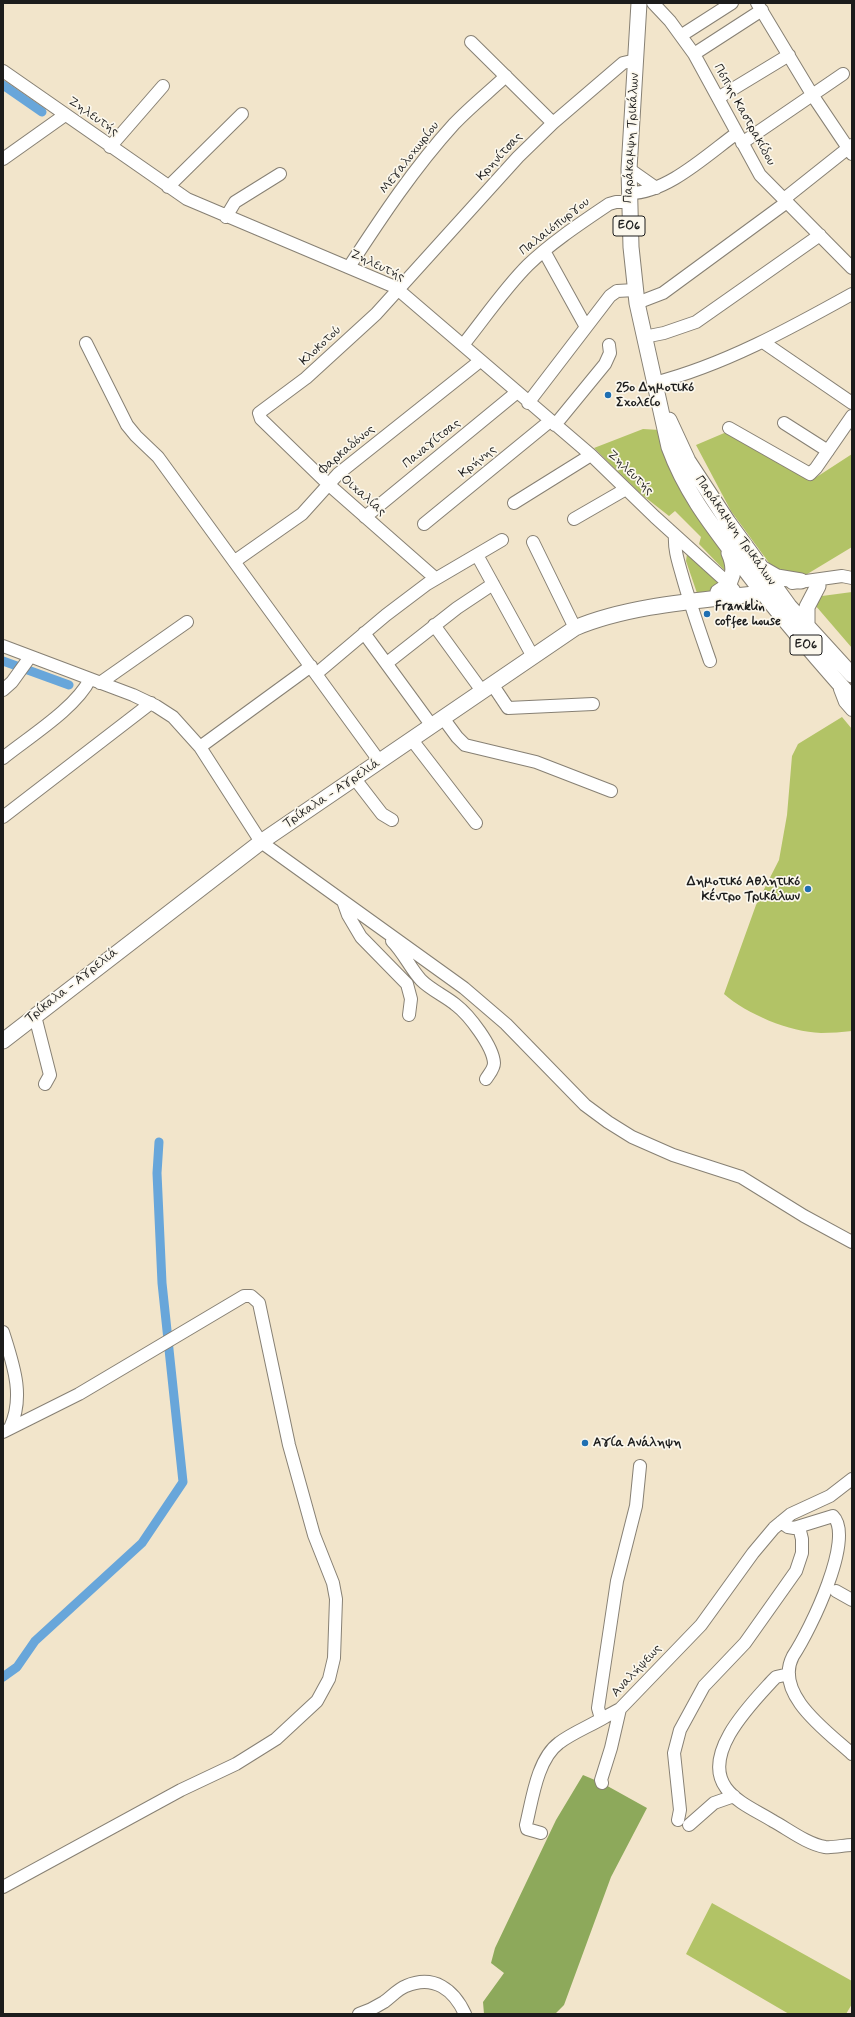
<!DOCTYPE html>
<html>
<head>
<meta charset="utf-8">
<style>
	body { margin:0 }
	#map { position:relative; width:855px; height:2017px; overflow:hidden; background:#f2e5cb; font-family:Mynerve,sans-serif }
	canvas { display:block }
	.frame { position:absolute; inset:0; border:4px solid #1c1c1c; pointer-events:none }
</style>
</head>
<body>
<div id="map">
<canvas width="855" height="2017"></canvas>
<div class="frame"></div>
</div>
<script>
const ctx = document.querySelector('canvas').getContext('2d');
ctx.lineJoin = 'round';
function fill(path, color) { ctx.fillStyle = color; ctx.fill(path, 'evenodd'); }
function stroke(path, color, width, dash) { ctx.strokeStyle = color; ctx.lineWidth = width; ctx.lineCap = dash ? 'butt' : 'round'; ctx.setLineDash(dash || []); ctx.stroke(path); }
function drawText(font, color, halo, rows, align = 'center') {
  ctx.font = font + ' Mynerve,sans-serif'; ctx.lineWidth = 3.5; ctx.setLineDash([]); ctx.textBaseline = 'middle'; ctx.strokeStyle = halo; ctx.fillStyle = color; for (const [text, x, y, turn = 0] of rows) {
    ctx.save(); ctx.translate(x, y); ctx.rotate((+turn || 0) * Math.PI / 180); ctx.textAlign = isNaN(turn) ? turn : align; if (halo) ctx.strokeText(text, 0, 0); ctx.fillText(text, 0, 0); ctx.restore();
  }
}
fill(new Path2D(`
	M643,429L660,430L730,556L727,573L699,544L701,537L675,511L669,516L641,494L594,448Z
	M729,431L812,480L852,454V547L799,579L772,567L731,511L696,445Z
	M687,554L721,585L720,589L698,596L686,561Z
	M852,592V648L815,605L822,596Z
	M842,717L852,729V1031C842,1032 831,1033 821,1033C789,1032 747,1014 724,994L756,905L779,860L787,815L792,756L798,744Z
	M712,1903L852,1981V2004L846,2014H789L686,1954Z`), '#b2c366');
fill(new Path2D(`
	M583,1775L602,1783L647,1808L611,1877L564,2005L555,2014H484L483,2002L504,1973L491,1963L495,1948L556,1820Z`), '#8da95b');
stroke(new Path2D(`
	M3,85L42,112
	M3,661L69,685
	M3,1677L17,1667L35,1641L142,1543L183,1482L162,1283L157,1173L159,1142`), '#68a6da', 9);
const minor = new Path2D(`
	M653,3L670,21L694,54L760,175L852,268
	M757,3L813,96L852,154
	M682,35L732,3
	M471,42L553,123
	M694,54L762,10
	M3,71L187,199L395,287L591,455L655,517L729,584L734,590
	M718,98L789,55
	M742,143L843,74
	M110,147L163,86
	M3,159L65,115
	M629,169L656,188
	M168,187L242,114
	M629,193C666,194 708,154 737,133
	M784,199L852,145
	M226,217L235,202L280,174
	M544,251L586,327
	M349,267C381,218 414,168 454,124C470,107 489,92 506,76
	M637,303L663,293L787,202
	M644,337L664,333L696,322L820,235
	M763,342L852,403
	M86,343L127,425L136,436L158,457L380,762
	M463,345C484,319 504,289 528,265C552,242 581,223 609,204L616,202H628
	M654,383C724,365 789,329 852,294
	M528,403L610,296L617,291L635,290
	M784,423L828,451
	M555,425L605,364L610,353L609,345
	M729,428L810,474L816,468L852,416
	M514,503L591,455
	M365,517L516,393
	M574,519L626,489
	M424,524L550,421
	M675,535C674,549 678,561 682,575C690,604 700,632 710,661
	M533,542L575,628
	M477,555L532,655
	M235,561L302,514L338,474L480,361
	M435,578L328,484L261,419L259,413L306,378L376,314L518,157L553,123L623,63L636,60
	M792,583L842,576L852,578
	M434,625L482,691
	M364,633L432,726
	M3,646L133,695L156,706L173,717L200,747L261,842L464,988L506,1024L585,1105L608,1122L632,1137L673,1155L741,1177L804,1216L852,1242
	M387,663L457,608L493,584
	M316,674L386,615L427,584L502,540
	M100,683L187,622
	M492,684L508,708L593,704
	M840,689L845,702L852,710
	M3,690L12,682L30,657
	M443,718L457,737L465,745L536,762L611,791
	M412,740L476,823
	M200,747L311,666
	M3,758C29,737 76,708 90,679
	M355,779L382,814L392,820
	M3,817L151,703
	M343,901L348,915L361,937L407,984L411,999L409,1015
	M392,941C404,953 410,968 421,980C431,990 445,996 456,1005C469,1015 493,1046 494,1063C494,1069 489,1074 486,1079
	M35,1016L50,1075L45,1084
	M3,1332C13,1364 25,1396 10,1428
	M3,1432L79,1394L244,1296H251L259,1303L289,1445L314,1535L333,1583L336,1599L334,1658L329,1679L317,1701L276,1739L236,1764L181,1790L3,1887
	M640,1466L636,1506L617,1581L598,1708L600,1715L605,1717L620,1709L701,1625L753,1553L774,1528L791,1514L830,1496L852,1479
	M781,1522L788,1527L794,1528L833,1516C855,1537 811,1629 793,1656C773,1694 828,1732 852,1754
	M836,1591L852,1600
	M789,1674L776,1677L772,1681C751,1704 701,1754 726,1788C737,1803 757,1811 773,1821C788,1829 807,1844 825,1847C833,1848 844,1845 852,1845
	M602,1783L601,1780L611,1748L620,1709
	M678,1820L680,1810L674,1753L680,1730L704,1686L745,1643L796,1571L802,1553V1539L799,1527
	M689,1825L714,1803L734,1796
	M541,1833L527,1829L526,1825C532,1801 537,1759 559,1743C572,1733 590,1726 605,1717
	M359,2014C368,2011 376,2007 384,2002C391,1997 398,1989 406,1986C434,1974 454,1990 465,2014`);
const major = new Path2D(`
	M639,3L629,169L631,247L637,303L669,447C685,491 710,523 738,560C773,608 812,653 852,698
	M669,420L688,461L728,522L789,606L852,675
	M763,569L777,577L801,581
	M718,592C734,584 736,569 729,553
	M807,626V607L818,586
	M3,1041L261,842L575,628C634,603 713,600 778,591`);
stroke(minor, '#878074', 14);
stroke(major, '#878074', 17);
stroke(minor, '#fff', 12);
stroke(major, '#fff', 15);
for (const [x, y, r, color] of [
	[608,395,4,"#1f6fb2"],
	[707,614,4,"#1f6fb2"],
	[808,889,4,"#1f6fb2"],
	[585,1443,4,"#1f6fb2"]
]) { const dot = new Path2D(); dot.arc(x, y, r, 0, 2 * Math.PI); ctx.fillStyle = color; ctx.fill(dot); stroke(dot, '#fbf7ec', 1.5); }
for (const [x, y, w] of [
	[629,226,32],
	[806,645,32]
]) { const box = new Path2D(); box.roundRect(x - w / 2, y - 10, w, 20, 3); ctx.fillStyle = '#fbf7ec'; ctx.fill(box); stroke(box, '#1c1c1c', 1); }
drawText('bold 12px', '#1c1c1c', null, [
	["ΕΟ6",629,226],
	["ΕΟ6",806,645]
]);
drawText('13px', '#1c1c1c', '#fbf7ec', [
	["Πόπης Καστρακίδου",744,115,61],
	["Ζηλευτής",93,117,35],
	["Παράκαμψη Τρικάλων",632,138,-87],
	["Κρηνίτσας",500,157,-47],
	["Μεγαλοχωρίου",410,158,-52],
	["Παλαιόπυργου",555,227,-38],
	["Ζηλευτής",377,266,25],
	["Κλοκοτού",321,346,-43],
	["Παναγίτσας",432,444,-39],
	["Φαρκαδόνος",347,450,-40],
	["Κρήνης",478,462,-39],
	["Ζηλευτής",630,473,44],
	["Οιχαλίας",363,496,41],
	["Παράκαμψη Τρικάλων",735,531,55],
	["Τρίκαλα - Αγρελιά",332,794,-34],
	["Τρίκαλα - Αγρελιά",72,986,-38],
	["Αναλήψεως",637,1671,-47]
]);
drawText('bold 13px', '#1c1c1c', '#fbf7ec', [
	["25ο Δημοτικό",616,388],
	["Σχολείο",616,403],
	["Franklin",715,607],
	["coffee house",715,622],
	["Δημοτικό Αθλητικό",800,882,"right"],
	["Κέντρο Τρικάλων",800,897,"right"],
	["Αγία Ανάληψη",593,1443]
], 'left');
</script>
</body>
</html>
